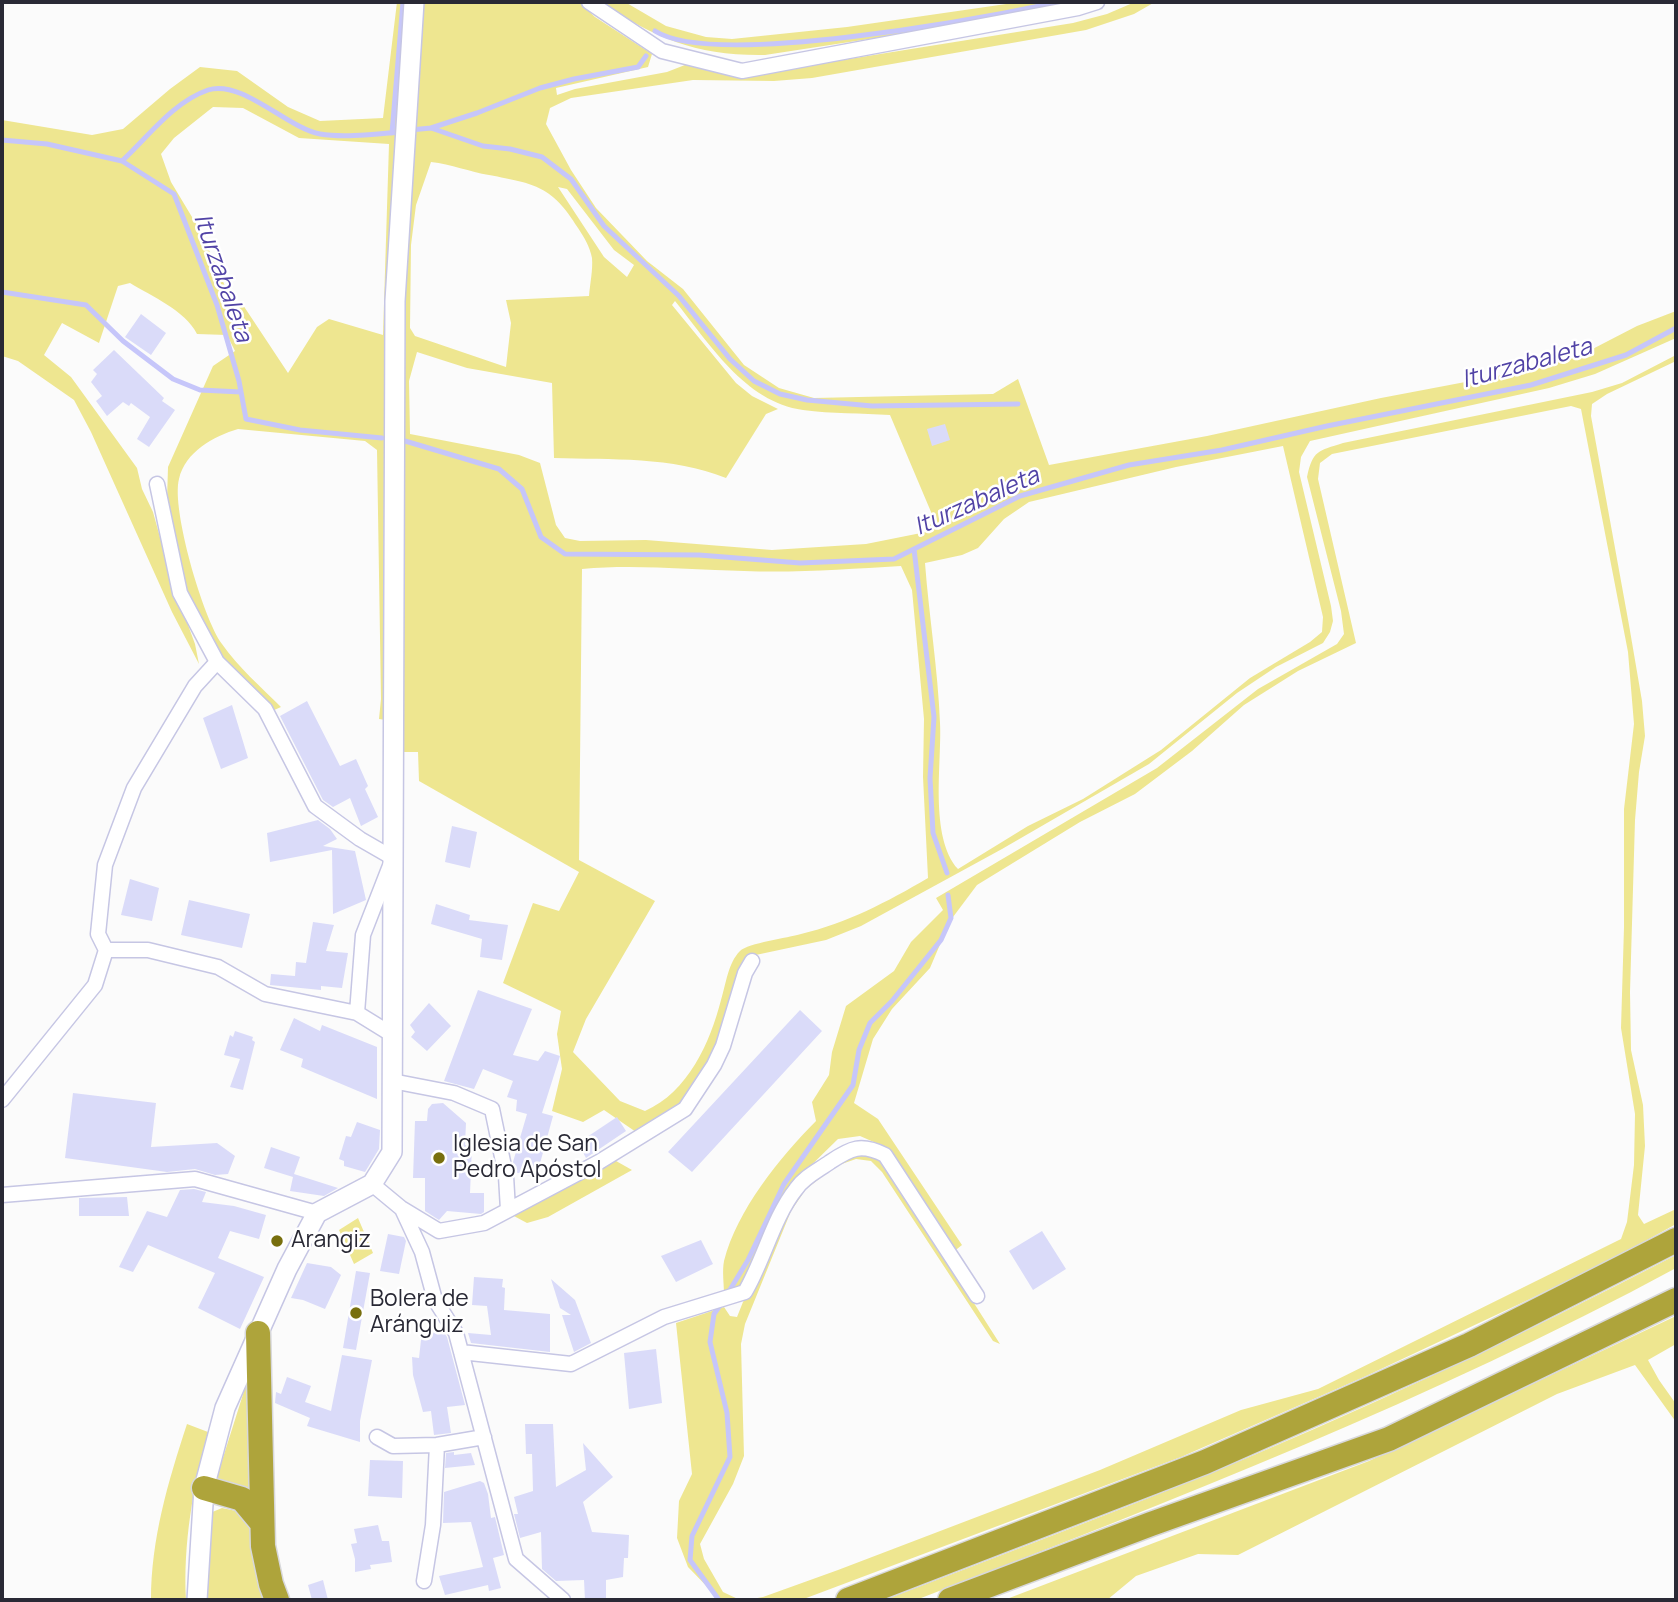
<!DOCTYPE html>
<html>
<head>
<meta charset="utf-8">
<style>
	body { margin:0 }
	#map { position:relative; width:1678px; height:1602px; overflow:hidden; background:#fbfbfb; font-family:Manrope,sans-serif }
	canvas { display:block }
	.frame { position:absolute; inset:0; border:4px solid #292935; pointer-events:none }
</style>
</head>
<body>
<div id="map">
<canvas width="1678" height="1602"></canvas>
<div class="frame"></div>
</div>
<script>
const ctx = document.querySelector('canvas').getContext('2d');
ctx.lineJoin = 'round';
function fill(path, color) { ctx.fillStyle = color; ctx.fill(path, 'evenodd'); }
function stroke(path, color, width, dash) { ctx.strokeStyle = color; ctx.lineWidth = width; ctx.lineCap = dash ? 'butt' : 'round'; ctx.setLineDash(dash || []); ctx.stroke(path); }
function drawText(font, color, halo, rows, align = 'center') {
  ctx.font = font + ' Manrope,sans-serif'; ctx.lineWidth = 5; ctx.setLineDash([]); ctx.textBaseline = 'middle'; ctx.strokeStyle = halo; ctx.fillStyle = color; for (const [text, x, y, turn = 0] of rows) {
    ctx.save(); ctx.translate(x, y); ctx.rotate((+turn || 0) * Math.PI / 180); ctx.textAlign = isNaN(turn) ? turn : align; if (halo) ctx.strokeText(text, 0, 0); ctx.fillText(text, 0, 0); ctx.restore();
  }
}
fill(new Path2D(`
	M397,2H407L386,720L379,719L381,699L377,450L365,441L238,429C214,436 185,452 179,479C171,509 203,618 222,644C238,667 261,687 281,707L272,711L220,655L203,632L187,590L167,500L168,467L213,366L235,351L227,335L197,334C185,310 151,296 130,283L118,286L99,343L62,323L44,355L71,377L137,468L142,489L153,512L173,584L195,644L199,664L172,612L91,432L74,400L18,361L2,356V120L92,135L123,129L170,89L200,67L237,71L288,107L320,121L383,118ZM213,107L243,108L299,138L389,144L383,335L329,319L317,327L288,373L243,305L233,304L201,232L171,182L161,154L174,138Z
	M420,2H579L595,17L652,54L648,67L556,88L557,95L575,89L667,72L690,63L768,72L1073,23L1107,14L1135,2H1155L1134,14L1086,30L812,78L774,81L693,80L571,98L550,108L546,124L571,170L596,208L647,261L683,289L744,365L779,388L814,398L993,394L1018,379L1049,465L1207,436L1381,398L1539,368L1579,356L1637,326L1676,311V338L1595,374L1549,388L1310,441L1301,457L1299,472L1331,606L1333,621L1330,632L1323,643L1276,667L1237,693L1149,764L1002,849L861,926L826,940L751,956L740,967L719,1047L676,1110L636,1132L604,1110L583,1122L552,1111L562,1069L557,1034L561,1011L503,983L533,903L559,911L579,872L419,781L418,752H401L403,283ZM431,162C451,164 470,172 489,175C536,184 552,186 578,228C584,237 590,247 592,258C593,270 590,284 589,296L506,300L511,323L506,367L415,336L410,328L411,245L416,205ZM558,187L567,189L614,250L634,265L627,277L604,257ZM675,301C709,343 745,402 803,410C832,414 861,413 890,415L934,519L926,532L866,544L772,550L646,540L580,541L565,538L556,525L540,463L519,455L410,434L409,381L417,352L467,368L552,383L554,458C611,460 672,456 726,478L766,414L778,409L752,396L736,383L672,305ZM1283,446L1323,617L1322,632L1310,642L1250,678L1161,750L1083,799L1028,826L958,869C929,837 942,763 940,723C938,670 929,616 925,563L962,555L978,548L1004,519L1029,502L1176,467ZM901,566L912,590L924,719L923,777L928,878C887,902 847,923 801,934C788,938 748,943 740,951C728,963 726,984 721,1000C710,1043 688,1092 645,1111L620,1101L573,1052L586,1019L655,901L579,860L582,569C636,564 690,570 744,571C796,573 848,569 901,566Z
	M601,2H625L666,26L706,37L732,39L847,27L1020,2H1084L986,21L765,55C697,56 656,39 601,2Z
	M1676,355V361L1607,394L1592,404L1591,416L1629,625L1642,701L1645,736L1639,772L1635,820L1630,992L1631,1050L1643,1105L1645,1146L1638,1215L1644,1224L1676,1209V1224L1624,1253L1528,1300L1364,1377L1181,1457L801,1600H746L763,1597L838,1570L1100,1470L1241,1410L1318,1389L1621,1239L1627,1222L1634,1165L1635,1114L1621,1028L1624,927V809L1634,724L1628,652L1581,409L1571,406L1332,454L1320,463L1318,479L1356,643L1298,671L1244,705L1192,751L1135,794L1080,822L977,885L950,921L930,968L892,1009L873,1039L854,1103L878,1119L962,1245L952,1253L888,1154L876,1143L860,1136L838,1139L790,1186L741,1289L724,1294C724,1284 722,1271 724,1261C737,1210 780,1157 816,1121L812,1102L829,1075L832,1052L846,1006L894,971L911,942L943,910L936,898L1157,768L1258,689L1337,644L1344,634L1341,611L1307,477C1313,450 1318,451 1343,443L1592,392L1622,383Z
	M856,1151L877,1156L886,1165L1000,1344L993,1341L882,1172L871,1161L856,1159L836,1166L806,1189L791,1211L745,1324L741,1344L744,1456L733,1484L700,1544L704,1559L723,1592L740,1600H720L688,1567L677,1538L679,1501L692,1474L676,1323L724,1307L730,1316L737,1317L743,1302L757,1281L784,1215L799,1191Z
	M609,1157L632,1170L548,1217L527,1223L512,1215Z
	M358,1218L373,1253L354,1264L339,1230Z
	M1676,1255V1268C1432,1400 1174,1500 916,1600H884C986,1561 1089,1522 1191,1481C1356,1414 1518,1337 1676,1255Z
	M1676,1316V1344L1648,1360L1659,1380L1676,1404V1422L1635,1365L1557,1394L1238,1555L1198,1554L1136,1576L1107,1600H1004L1369,1461Z
	M245,1388L253,1390L255,1501L215,1483Z
	M187,1424L208,1432C193,1487 183,1544 186,1600H151C151,1539 168,1482 187,1424Z
	M222,1508L241,1512L250,1523L271,1600H207L205,1571L210,1513Z`), '#eee690');
stroke(new Path2D(`
	M655,31C714,69 984,18 1059,2
	M431,128L477,113L540,88L574,79L638,67L646,56
	M410,130L431,128L483,146L510,149L542,157L571,179L604,226L679,296L730,359L754,381L780,394L807,400L872,406L1018,404
	M392,133L403,2
	M2,140L47,144L122,161L174,194L217,305L239,381L246,419L300,430L382,438
	M122,161C148,137 173,102 208,90C242,79 287,128 320,134C344,138 376,134 400,132
	M2,292L86,305L123,341L173,379L200,390L241,392
	M405,441L499,469L522,489L541,537L565,554L699,555L800,563L894,559L1020,496L1129,465L1222,450L1327,426L1531,385L1626,355L1676,328
	M914,549L934,717L930,778L933,833L947,873
	M728,1293L748,1260L784,1184L853,1085L859,1050L870,1023L892,1001L941,940L951,918L948,895
	M719,1600L690,1560L692,1536L730,1457L727,1413L710,1342L714,1314L721,1304`), '#c6c6fa', 5);
fill(new Path2D(`
	M141,314L166,333L151,355L125,337Z
	M114,350L164,398L162,401L175,410L149,447L137,439L150,417L131,403L129,406L123,402L107,416L96,401L102,396L91,382L97,374L93,370Z
	M945,424L950,440L932,446L927,429Z
	M307,701L340,766L356,759L368,786L365,789L378,817L361,826L350,798L333,807L323,800L280,716Z
	M232,705L248,758L221,769L203,718Z
	M318,820L330,829L337,839L323,846L355,851L366,900L333,914L332,850L270,862L267,833Z
	M452,826L477,832L470,868L445,862Z
	M130,879L159,888L152,921L121,915Z
	M189,900L250,914L242,948L181,935Z
	M436,904L470,915L469,920L508,925L502,960L480,957L482,939L431,924Z
	M313,922L334,925L326,951L348,953L342,988L321,986V990L270,985L271,974L295,976L296,962L306,963Z
	M478,990L532,1009L513,1055L538,1061L545,1051L560,1056L542,1113L553,1116L536,1178L515,1172L513,1162L527,1114L516,1111L517,1100L507,1097L513,1081L483,1069L474,1089L444,1081Z
	M429,1003L451,1026L427,1051L411,1037L415,1032L410,1025Z
	M800,1010L822,1031L692,1172L668,1152Z
	M294,1018L320,1031L322,1025L377,1047V1099L301,1067L303,1059L280,1050Z
	M235,1031L253,1037L252,1040L255,1042L243,1090L230,1087L240,1059L224,1055L230,1035L233,1037Z
	M73,1093L156,1103L151,1147L217,1143L235,1156L228,1174L215,1175L195,1169L167,1172L65,1158Z
	M443,1103L466,1123L465,1145L472,1146L470,1193H484V1212L481,1214L447,1211L439,1220L425,1211V1178H413L415,1121H427L428,1109L432,1104Z
	M617,1117L626,1131L586,1158L578,1143Z
	M357,1122L380,1130L379,1149L365,1172L344,1166V1161L339,1159L346,1136L351,1137Z
	M271,1147L300,1157L294,1174L338,1188L324,1196L290,1191L293,1177L264,1168Z
	M194,1189L206,1192L202,1202L234,1206L266,1215L259,1239L230,1231L218,1258L264,1277L240,1329L198,1308L215,1273L148,1245L133,1272L119,1267L147,1211L167,1217L180,1190Z
	M127,1197L129,1216H79V1198Z
	M1042,1231L1066,1269L1033,1290L1009,1251Z
	M388,1234L404,1237L406,1241L399,1274L380,1271Z
	M701,1240L713,1264L676,1282L661,1256Z
	M307,1263L331,1267L341,1275L325,1309L303,1300L291,1298Z
	M356,1271L370,1273L356,1350L343,1348Z
	M474,1277L503,1279L502,1287L505,1288L504,1310L550,1314V1352L471,1343L468,1333L491,1335L487,1306L472,1305Z
	M551,1279L575,1300L591,1343L574,1352L562,1315H571L560,1308Z
	M422,1331L445,1334L447,1337L465,1405L447,1407L451,1433L434,1435L431,1411L423,1412L413,1375L412,1357L419,1358Z
	M656,1349L662,1403L629,1409L624,1353Z
	M342,1355L372,1360L360,1421V1442L307,1426L310,1418L275,1403L276,1392L281,1394L287,1377L311,1386L305,1402L331,1411Z
	M525,1424H553L556,1487L586,1470L583,1443L613,1477L583,1502L592,1532L629,1535L628,1558H624L623,1577L606,1580V1600H585L584,1580L556,1581L542,1569L541,1532L520,1538L514,1514H518L514,1497L533,1491L532,1454H526Z
	M454,1452V1455L471,1453L475,1465L445,1468L446,1453Z
	M370,1460L403,1461L402,1498L368,1496Z
	M480,1481L484,1483L488,1494L491,1518L495,1517L504,1555L493,1558L501,1588L489,1591L488,1585L445,1595L439,1576L483,1567L471,1522L443,1523L444,1492Z
	M378,1525L382,1541H389L392,1562L370,1565L371,1569L355,1572V1559L351,1544L357,1543L354,1529Z
	M323,1580L328,1600H312L308,1585Z`), '#dadbf9');
const minor = new Path2D(`
	M589,2L662,51L742,71L1078,8L1097,2
	M157,484L180,593L217,662L265,709L315,806L360,839L393,858L363,935L357,1013L391,1034
	M106,950H148L218,967L265,994L357,1013
	M392,1081L454,1093L492,1109L506,1176L508,1210
	M2,1100L95,985L106,950L98,934L105,865L134,788L195,686L217,662
	M372,1184L401,1208L439,1231L484,1223L599,1162L685,1109L714,1065L723,1046L745,973L752,961
	M2,1195L195,1179L317,1213
	M402,1209L422,1252L435,1300L456,1333L516,1559L563,1600
	M461,1352L571,1364L664,1317L745,1292C764,1260 773,1218 796,1189C804,1177 819,1170 830,1162C851,1148 861,1143 885,1155L977,1296
	M377,1437L393,1446L437,1445L484,1437
	M424,1581L433,1525L437,1445`);
const tertiary = new Path2D(`
	M197,1600L204,1488L225,1408L287,1269L317,1213L372,1184L392,1152L395,301L414,2`);
const trunk = new Path2D(`
	M258,1333L263,1546L271,1584L277,1600
	M204,1488L242,1499L262,1523
	M848,1600L1205,1462L1469,1345L1676,1240
	M950,1600L1151,1524L1389,1439L1676,1300`);
stroke(minor, '#c6c6e4', 17);
stroke(tertiary, '#c6c6e4', 22);
stroke(trunk, '#d8d8db', 27);
stroke(minor, '#fff', 14);
stroke(tertiary, '#fff', 19);
stroke(trunk, '#aea43b', 24);
for (const [x, y, r, color] of [
	[439,1158,7,"#786f0e"],
	[277,1241,7,"#786f0e"],
	[356,1313,7,"#786f0e"]
]) { const dot = new Path2D(); dot.arc(x, y, r, 0, 2 * Math.PI); ctx.fillStyle = color; ctx.fill(dot); stroke(dot, '#fff', 2.5); }
drawText('23px', '#292935', '#fff', [
	["Iglesia de San",453,1145],
	["Pedro Apóstol",453,1171],
	["Arangiz",291,1241],
	["Bolera de",370,1300],
	["Aránguiz",370,1326]
], 'left');
drawText('italic 24px', '#5143a6', '#fff', [
	["Iturzabaleta",222,278,71],
	["Iturzabaleta",1527,364,-15],
	["Iturzabaleta",977,502,-24]
]);
</script>
</body>
</html>
